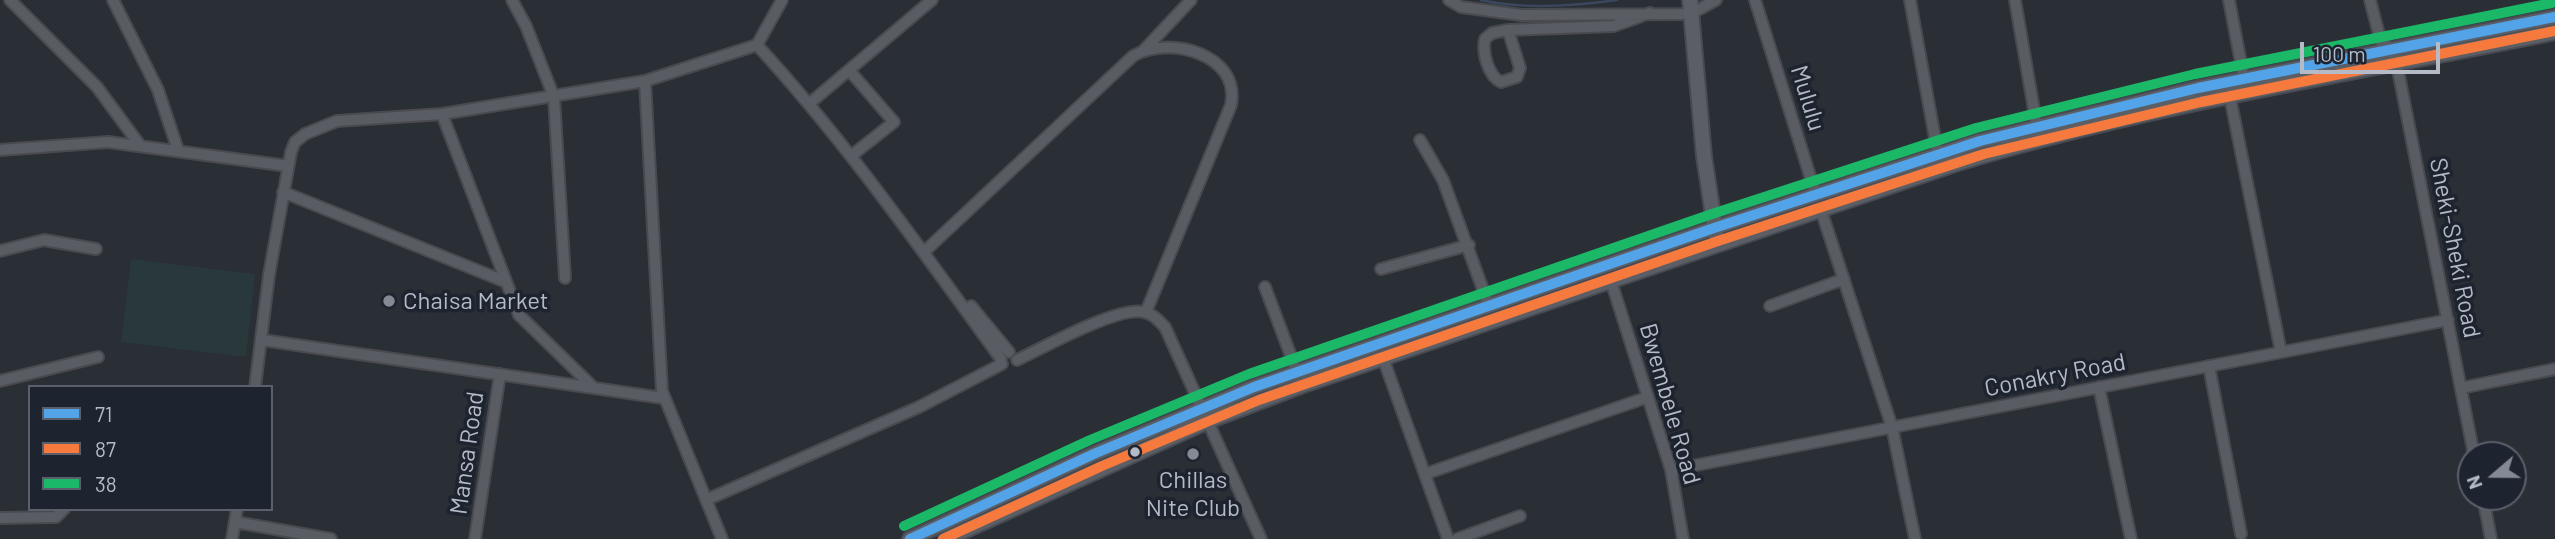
<!DOCTYPE html>
<html>
<head>
<meta charset="utf-8">
<style>
	body { margin:0 }
	#map { position:relative; width:2555px; height:539px; overflow:hidden; background:#2a2e35; font-family:Barlow,sans-serif }
	canvas { display:block }
	.legend { position:absolute; left:28px; top:385px; width:245px; height:126px; box-sizing:border-box; background:#1d242f; border:2px solid #59606b; margin:0; padding:9px 12px; list-style:none; font-size:21px; color:#b4bac6 }
	.legend li { display:flex; align-items:center; gap:14px; height:35px }
	.legend b { width:35px; border:2px solid #59606b }
	.north { position:absolute; left:2457px; top:441px; width:70px; height:70px; box-sizing:border-box; background:#1d242f; border:2px solid #59606b; border-radius:50%; rotate:250deg; font-size:19px; font-weight:700; line-height:28px; text-align:center; color:#b4bac6 }
	.north::after { content:''; display:block; margin:auto; width:24px; height:32px; background:#848993; clip-path:polygon(50% 0,100% 100%,50% 72%,0 100%) }
	.scale { position:absolute; left:2300px; top:42px; width:140px; height:32px; box-sizing:border-box; border:4px solid #b4bac6; border-top:0; padding-left:9px; font-size:21px; line-height:24px; white-space:nowrap; color:#b4bac6; -webkit-text-stroke:5px #1d242f; paint-order:stroke }
</style>
</head>
<body>
<div id="map">
<canvas width="2555" height="539"></canvas>
<ul class="legend">
<li><b style="height:9px;background:#53a3e8"></b>71</li>
<li><b style="height:9px;background:#f6793e"></b>87</li>
<li><b style="height:9px;background:#1ab867"></b>38</li>
</ul>
<div class="north">N</div>
<div class="scale">100 m</div>
</div>
<script>
const ctx = document.querySelector('canvas').getContext('2d');
ctx.lineJoin = 'round';
function fill(path, color) { ctx.fillStyle = color; ctx.fill(path, 'evenodd'); }
function stroke(path, color, width, dash) { ctx.strokeStyle = color; ctx.lineWidth = width; ctx.lineCap = dash ? 'butt' : 'round'; ctx.setLineDash(dash || []); ctx.stroke(path); }
function drawText(font, color, halo, rows, align = 'center') {
  ctx.font = font + ' Barlow,sans-serif'; ctx.lineWidth = 7; ctx.setLineDash([]); ctx.textBaseline = 'middle'; ctx.strokeStyle = halo; ctx.fillStyle = color; for (const [text, x, y, turn = 0] of rows) {
    ctx.save(); ctx.translate(x, y); ctx.rotate((+turn || 0) * Math.PI / 180); ctx.textAlign = isNaN(turn) ? turn : align; if (halo) ctx.strokeText(text, 0, 0); ctx.fillText(text, 0, 0); ctx.restore();
  }
}
fill(new Path2D(`
	M131,259L255,274L246,357L121,342Z`), '#28383b');
stroke(new Path2D(`
	M1481,0C1524,10 1574,6 1617,0`), '#3a475d', 2.5);
const minor = new Path2D(`
	M10,0L97,87L139,144
	M113,0L158,90L178,150
	M512,0L526,26L554,97L565,278
	M1449,0L1461,7L1521,15L1691,14L1716,0
	M1755,0L1816,195
	M1910,0L1938,155
	M2015,0L2038,133
	M2229,0L2244,79
	M2370,0L2381,42L2394,50L2474,455
	M1508,30L1614,26L1650,13
	M1508,30L1520,68L1517,77L1501,82C1488,76 1482,52 1485,39L1492,33Z
	M757,45L782,0
	M1144,50L1191,0
	M849,70L894,122L851,156
	M645,81L662,391L722,539
	M2230,97L2281,352
	M810,103L932,0
	M442,114L519,315L593,387
	M1420,140L1443,180L1489,306
	M0,150L108,142L288,166
	M283,192L506,282
	M1821,210L1892,427L1915,539
	M0,251L44,240L96,249
	M924,252L1133,56C1169,35 1241,54 1231,105L1146,312
	M1381,269L1469,245
	M1611,281L1671,470L1683,539
	M1265,287L1297,372
	M971,306L1009,352
	M1770,306L1844,279
	M262,340L663,398
	M1383,358L1448,539
	M1017,360C1043,348 1118,306 1143,312C1152,313 1158,320 1165,327L1261,539
	M2209,366L2241,534
	M0,381L98,357
	M255,387L269,275L291,152L295,142L305,134L337,121L442,114L645,81L757,45C847,143 923,252 1001,359
	M2099,387L2131,539
	M2461,388L2555,369
	M1671,470L2448,320
	M1425,474L1648,397
	M2483,497L2491,539
	M706,500L919,407L1002,364
	M0,518L56,517L64,509
	M235,522L331,539
	M232,539L237,509
	M475,539L500,374
	M1457,539L1520,516`);
const major = new Path2D(`
	M1690,0L1704,156L1716,235
	M910,539L1096,453L1254,387L1714,228L1980,141L2198,88L2555,17
	M946,539L1208,421L1303,385L1958,163C2153,104 2356,73 2555,32`);
stroke(minor, '#484a50', 14);
stroke(major, '#474a52', 18);
stroke(minor, '#595c63', 10);
stroke(major, '#5b5f65', 14);
stroke(new Path2D(`
	M910,539L1096,453L1254,387L1714,228L1980,141L2198,88L2555,17`), '#53a3e8', 10);
stroke(new Path2D(`
	M943,539L1102,466L1259,400L1718,241L1984,154L2201,102L2555,31`), '#f6793e', 10);
stroke(new Path2D(`
	M904,526L1090,440L1249,374L1709,215L1976,128L2195,74L2552,3`), '#1ab867', 10);
for (const [x, y, r, color] of [
	[389,301,7,"#848993"],
	[1135,452,6,"#b4bac6"],
	[1193,454,7,"#848993"]
]) { const dot = new Path2D(); dot.arc(x, y, r, 0, 2 * Math.PI); ctx.fillStyle = color; ctx.fill(dot); stroke(dot, '#1d242f', 2.5); }
drawText('24px', '#b4bac6', '#1d242f', [
	["Mululu",1808,98,73],
	["Sheki-Sheki Road",2455,248,79],
	["Conakry Road",2055,375,-11],
	["Bwembele Road",1670,404,74],
	["Mansa Road",467,453,-82]
]);
drawText('24px', '#b4bac6', '#1d242f', [
	["Chaisa Market",403,301],
	["Chillas",1193,480,"center"],
	["Nite Club",1193,508,"center"]
], 'left');
</script>
</body>
</html>
